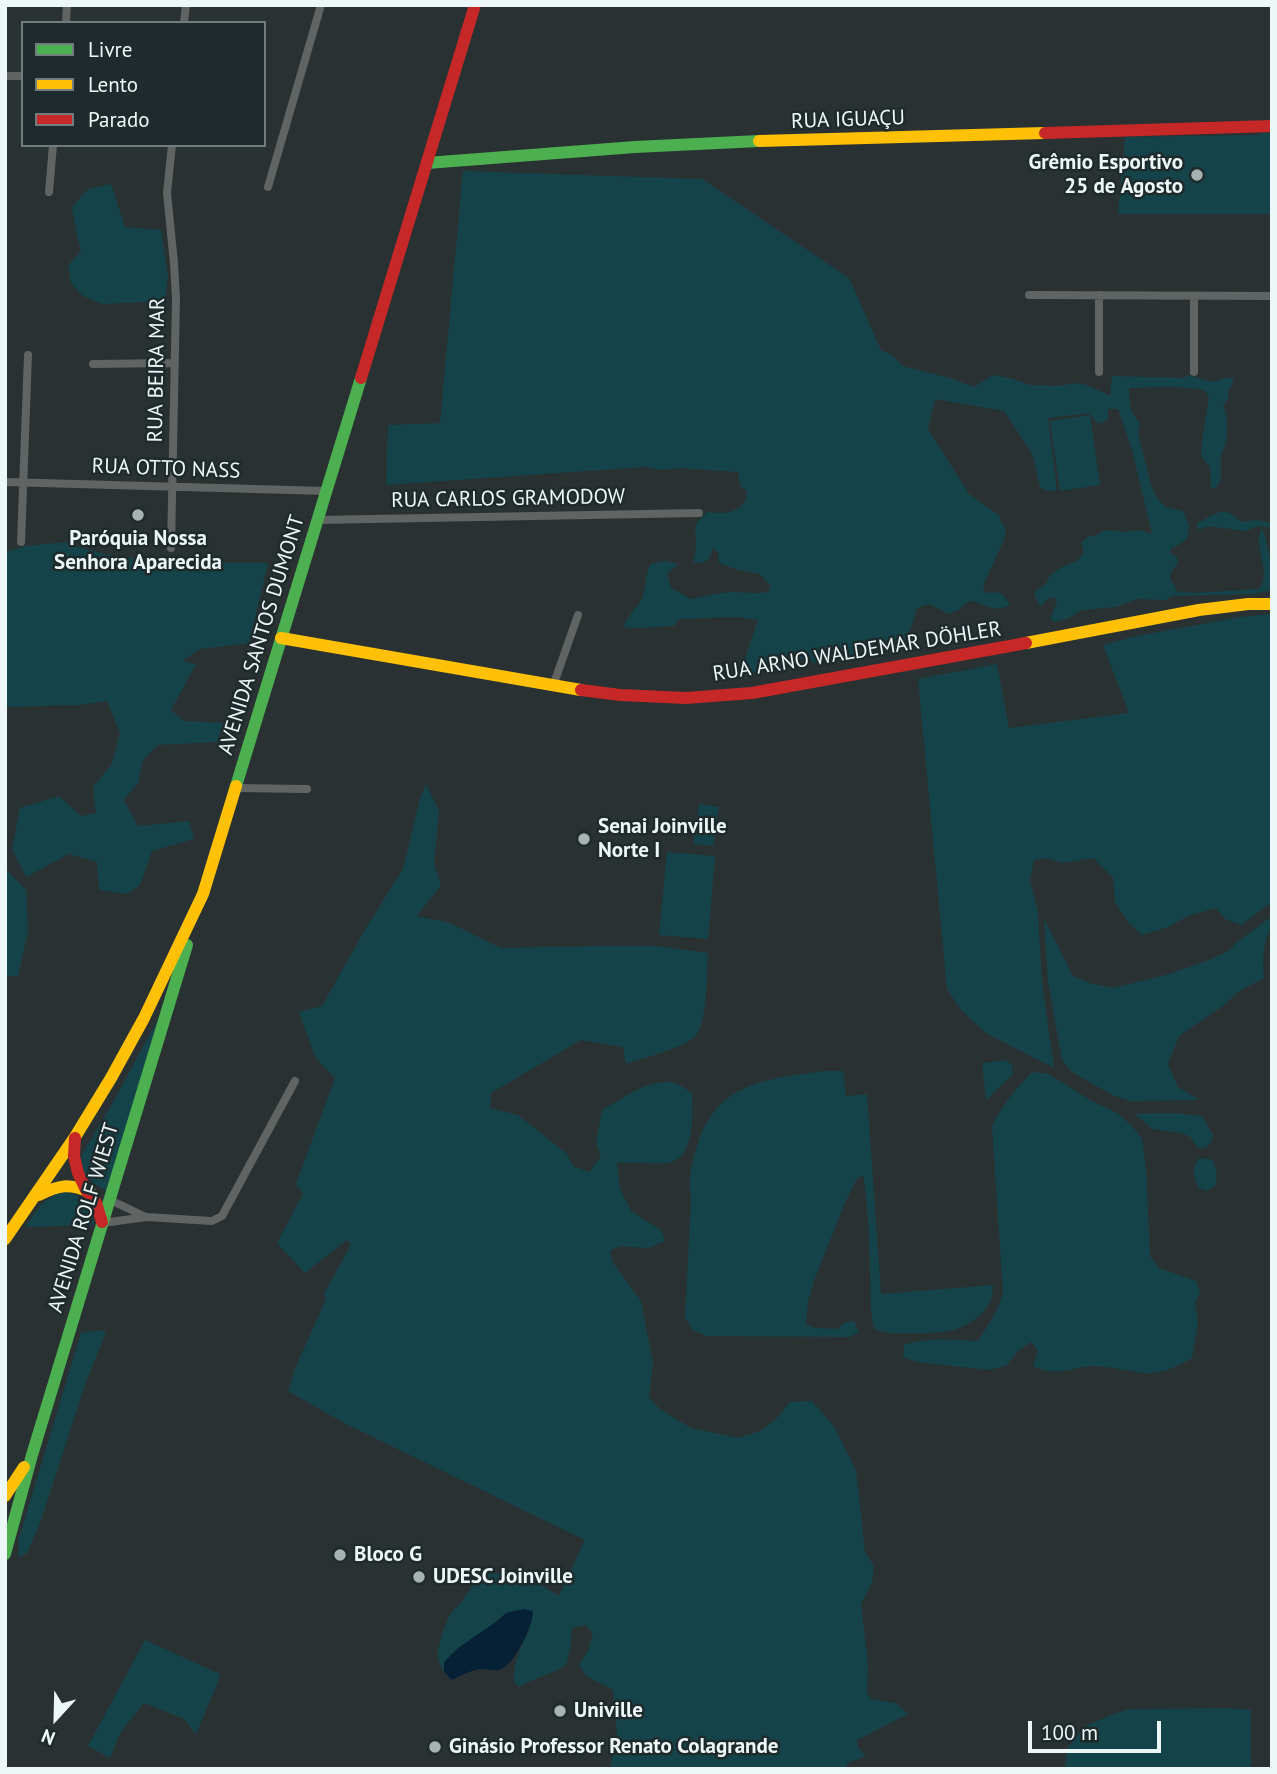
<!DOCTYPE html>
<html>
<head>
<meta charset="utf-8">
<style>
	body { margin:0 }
	#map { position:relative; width:1277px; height:1774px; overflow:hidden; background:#2a3132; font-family:"PT Sans",sans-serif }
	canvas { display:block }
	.frame { position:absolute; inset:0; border:7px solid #eef7f8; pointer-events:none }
	.legend { position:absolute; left:21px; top:21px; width:245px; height:126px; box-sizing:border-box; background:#1e2a2c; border:2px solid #717c7e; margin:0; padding:9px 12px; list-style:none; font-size:21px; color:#eef7f8 }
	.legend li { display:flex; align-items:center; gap:14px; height:35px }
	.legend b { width:35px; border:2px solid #717c7e }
	.north { position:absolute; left:21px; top:1683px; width:70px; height:70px; -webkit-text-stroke:5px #1e2a2c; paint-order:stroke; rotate:202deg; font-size:19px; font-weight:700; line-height:28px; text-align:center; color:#eef7f8 }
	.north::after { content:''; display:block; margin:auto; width:24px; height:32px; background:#eef7f8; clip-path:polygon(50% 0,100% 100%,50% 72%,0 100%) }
	.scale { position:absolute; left:1028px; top:1721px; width:133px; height:32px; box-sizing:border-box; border:4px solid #eef7f8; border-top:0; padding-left:9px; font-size:21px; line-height:24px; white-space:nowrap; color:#eef7f8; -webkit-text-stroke:5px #1e2a2c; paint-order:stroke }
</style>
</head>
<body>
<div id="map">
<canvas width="1277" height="1774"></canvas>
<div class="frame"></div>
<ul class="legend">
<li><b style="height:9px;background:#4caf50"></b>Livre</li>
<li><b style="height:9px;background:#ffc107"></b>Lento</li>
<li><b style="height:9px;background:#c62828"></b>Parado</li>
</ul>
<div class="north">N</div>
<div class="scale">100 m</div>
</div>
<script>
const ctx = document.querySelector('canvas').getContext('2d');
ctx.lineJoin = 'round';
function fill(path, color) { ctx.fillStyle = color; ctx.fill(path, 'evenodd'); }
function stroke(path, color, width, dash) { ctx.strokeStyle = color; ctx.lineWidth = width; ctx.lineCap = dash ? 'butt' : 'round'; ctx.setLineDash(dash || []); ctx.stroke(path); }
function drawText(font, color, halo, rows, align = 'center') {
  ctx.font = font + ' "PT Sans",sans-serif'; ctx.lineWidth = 5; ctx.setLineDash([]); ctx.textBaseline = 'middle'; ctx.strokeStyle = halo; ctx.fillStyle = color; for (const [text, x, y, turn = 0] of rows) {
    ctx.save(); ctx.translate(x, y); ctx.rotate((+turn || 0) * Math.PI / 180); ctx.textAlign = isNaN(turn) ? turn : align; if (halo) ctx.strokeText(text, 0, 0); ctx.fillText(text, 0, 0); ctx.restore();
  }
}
fill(new Path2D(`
	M1260,133H1272V214H1118L1125,137L1259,135Z
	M463,171L702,179L849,278L881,350L892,355L903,366L953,379L974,387L993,375L1010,378L1030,385L1059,386L1075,383L1087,385L1110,396L1112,376L1184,378L1188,375L1212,382L1225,378H1233V383L1228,392C1229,398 1228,401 1223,405C1228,419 1228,431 1225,445C1225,446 1221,454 1221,456C1219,468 1225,479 1215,489L1211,487L1210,467L1201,456L1202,440L1209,398L1206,392L1200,389L1172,387L1129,388C1130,406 1128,408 1140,423L1138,434L1151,485L1156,496L1165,507L1183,511L1189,526L1187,539L1177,546L1171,548L1170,553L1177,557L1178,563L1171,572L1170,579L1175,586L1176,591L1193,593L1259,589C1270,576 1259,556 1259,541C1259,537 1260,533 1261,529L1264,532L1270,558L1272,590L1254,594L1172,596L1166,600L1137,599L1116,607L1082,610L1067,619L1055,622L1050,619L1057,602L1055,597L1047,599L1042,606L1038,603L1034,593L1047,582L1050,575L1062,567L1077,561L1084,552L1081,543L1088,537L1096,535L1105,530L1124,532L1141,530L1151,534V529L1132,450L1118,409H1108V420L1098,424L1089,413L1048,418L1057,490L1048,491L1040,487L1033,455L1004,411L935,399L928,429L969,494L1001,517L999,522L1001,521C1006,528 1006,532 1004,540L983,586L985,593C999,591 1003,592 1010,605C993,614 986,603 969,601L958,610L949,614L929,604L917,608C915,617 909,636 903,643L892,639L880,643L877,638C869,639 862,640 857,647L859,652L856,655L846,657L843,651L828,654V659L813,663L810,657L788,662V666L754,673L741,671L758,620L737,617L679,619L674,626C656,626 641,630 624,627C626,615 636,611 642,598C646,588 645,576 650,564L666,561L678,564L667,574L671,588L691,599C705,596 718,593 732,592C744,592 755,594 768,592L771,586L760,574L738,570L719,563L718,552L713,548C709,562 708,562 693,563C694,557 696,550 696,544C696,525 691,526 708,512C726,515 746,512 747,491L740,486L738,472L680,468L661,470L645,467L386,485L388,425L440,423Z
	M111,184L125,227L161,230L168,276L165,301L102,304L83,296L71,283L68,265L81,251L77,236L72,207L88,189Z
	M1090,415L1100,485L1060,491L1050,421Z
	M1224,511L1233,515L1241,522L1256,520L1272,523V528L1259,526L1245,531L1208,526L1199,530L1196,524L1214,514Z
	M65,542C126,567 203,561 268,563L249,643L200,649L182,661L196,664L171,710L184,721L223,723L217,742L158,745L143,760L138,783L124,800L138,826L189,821L194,839L152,851L140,885L127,894L99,890L97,862L69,854L26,877L12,849L20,808L59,796L81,816L96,813L93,787L112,764L120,733L107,701L79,705L5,707V552L26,546Z
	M1272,614V902L1241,925L1225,919L1216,908L1188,916L1168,927L1142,935L1128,922L1115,902L1113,877L1093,858L1063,863L1047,858L1034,860L1030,880L1038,913L1042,984L1054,1068L986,1033L961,1010L947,989L918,679L997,664L1009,728L1129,713L1103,645L1132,637L1240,617Z
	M426,784L439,811L434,864L441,885L417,916L450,923L501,948L601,946H657L708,953C707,972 707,1020 697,1034C686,1048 643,1058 626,1064L623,1047L581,1040L491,1093L490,1108L518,1115L567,1154L573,1166L589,1172L601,1156L596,1144L602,1110C622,1099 645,1081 668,1082C677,1082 686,1088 692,1094C693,1116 695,1160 666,1163C650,1165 633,1161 617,1163L620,1189L631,1211L661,1230L665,1241L648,1248L620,1246L610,1251L613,1263L641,1301L653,1363L649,1397L660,1409L691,1428L738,1438L760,1431L776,1419L790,1402L812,1401L833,1425L856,1470L865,1552L874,1566L872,1583L861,1604L868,1664L867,1693L871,1699L896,1703L908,1714L857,1740L858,1748L866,1756L848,1763L844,1769H610L617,1732L613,1690L586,1676L579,1664L588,1651L593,1634L586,1625L572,1628L571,1644L566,1665C551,1675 535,1677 520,1687L514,1683C513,1664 520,1647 529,1630L506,1613L497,1621L444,1662V1672C442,1668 438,1662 438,1657C437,1648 446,1618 453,1611C455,1608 459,1606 461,1603C467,1595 472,1583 481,1577C502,1565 542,1584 559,1596L585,1540L344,1423L288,1391L296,1366L326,1299L324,1294L351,1244L347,1240L305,1273L277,1243L303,1194L296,1184L335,1078L315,1057L299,1012L322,1006L366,928L403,869L420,799Z
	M699,804L719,807L713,846L693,844Z
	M667,852L715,856L708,939L659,935Z
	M5,868L26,890L28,931L18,976H5Z
	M1272,916C1272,929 1270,926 1267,938C1262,951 1263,964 1264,978L1238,992L1223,1006L1179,1036L1168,1064L1178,1087L1199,1100L1131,1101L1112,1095L1072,1072L1062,1060L1048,981L1044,919L1073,976L1092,984L1113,988L1169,974L1209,960L1230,950L1236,943Z
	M158,1019L109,1192C92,1183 78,1175 82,1154L112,1104Z
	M1007,1060L1012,1065L1013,1074L986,1100L982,1063Z
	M824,1071H843L846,1096L867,1094L881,1294L993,1285C993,1298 990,1306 980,1315C958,1334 940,1333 912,1333C899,1333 886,1334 874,1329C869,1307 871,1286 870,1263C869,1234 868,1204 863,1175L856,1180L845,1203L815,1278L808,1301L806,1324L815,1328L837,1329L845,1322L854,1321L859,1332L850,1337L706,1336L693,1330L685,1318L691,1200C688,1180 691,1164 697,1146C717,1082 766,1079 824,1071Z
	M1033,1072L1048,1074L1064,1083L1090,1100L1117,1113L1132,1126L1142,1139L1146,1168L1150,1256L1159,1268L1196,1281L1200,1292L1195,1304L1198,1323L1192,1358C1149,1383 1141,1370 1097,1366C1081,1365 1064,1374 1049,1371C1044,1371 1038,1368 1033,1366L1038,1351L1031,1342L1018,1351L1007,1365L990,1370L917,1362L903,1357L904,1345C927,1337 954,1340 978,1341C988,1325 998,1312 1003,1293L992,1126C1002,1106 1016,1087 1033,1072Z
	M1174,1113L1202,1116L1213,1135L1211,1142L1205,1148H1198L1190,1137L1182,1133L1152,1129L1135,1114Z
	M1199,1158L1210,1159L1214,1162L1217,1176L1215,1186L1206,1191L1198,1187C1193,1175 1192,1169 1199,1158Z
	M65,1192C84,1195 93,1206 94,1225L25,1227C36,1212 45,1195 65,1192Z
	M100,1330L106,1332L86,1382L40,1523L27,1553L18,1558L19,1538L81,1333Z
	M145,1640L220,1674L218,1682L196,1734L184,1719L144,1703L120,1733L110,1758L88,1746Z
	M1228,1708L1251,1710V1769H1065L1067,1748L1085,1726L1111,1715L1128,1709Z`), '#14444a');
fill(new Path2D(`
	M523,1609L533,1611C533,1626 515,1665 499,1670C494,1671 487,1669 482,1669C471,1670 462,1675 452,1680L444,1672V1662L458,1648L497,1621L506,1613Z`), '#062036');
stroke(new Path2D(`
	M66,23L67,5
	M184,23L186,5
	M5,76H23
	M268,187L321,5
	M49,192L53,145
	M1029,295L1272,296
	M1099,295V372
	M1194,296V372
	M93,364L175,363
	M5,482L326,491
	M317,520L699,513
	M21,542L28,355
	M171,548L176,299L174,263L167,193L172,145
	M553,686L578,615
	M236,788L307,789
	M110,1200L146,1217
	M103,1223L146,1217L212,1221L222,1216L295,1081`), '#606463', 8);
stroke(new Path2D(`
	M427,163L635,147L759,141
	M236,786L361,378
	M5,1554L32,1455L187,945`), '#4caf50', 12);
stroke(new Path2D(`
	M759,141L1045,133
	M281,638L581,690
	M1026,643L1199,610L1248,604H1272
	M39,1195C59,1185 69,1183 90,1192
	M5,1239L75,1137L111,1078L144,1018L203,894L236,786
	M5,1496L24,1467`), '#ffc107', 12);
stroke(new Path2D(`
	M1045,133L1272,126
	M361,378L475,5
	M581,690L620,695L686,698L752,693L1026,643
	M75,1138L74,1156L78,1173L86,1190L96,1203L102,1222`), '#c62828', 12);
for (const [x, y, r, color] of [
	[1197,175,7,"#a9b2b3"],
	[138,515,7,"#a9b2b3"],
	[584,839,7,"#a9b2b3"],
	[340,1555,7,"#a9b2b3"],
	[419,1577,7,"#a9b2b3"],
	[560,1711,7,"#a9b2b3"],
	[435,1747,7,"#a9b2b3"]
]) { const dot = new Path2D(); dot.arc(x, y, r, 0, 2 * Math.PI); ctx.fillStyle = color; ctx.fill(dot); stroke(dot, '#1e2a2c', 2.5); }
drawText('21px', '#eef7f8', '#1e2a2c', [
	["RUA IGUAÇU",848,120,-2],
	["RUA BEIRA MAR",157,370,-89],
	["RUA OTTO NASS",166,469,2],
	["RUA CARLOS GRAMODOW",508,499,-1],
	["AVENIDA SANTOS DUMONT",262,635,-73],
	["RUA ARNO WALDEMAR DÖHLER",857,652,-9],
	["AVENIDA ROLF WIEST",84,1218,-73]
]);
drawText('bold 21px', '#eef7f8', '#1e2a2c', [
	["Grêmio Esportivo",1183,163,"right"],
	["25 de Agosto",1183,187,"right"],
	["Paróquia Nossa",138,539,"center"],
	["Senhora Aparecida",138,563,"center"],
	["Senai Joinville",598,827],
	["Norte I",598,851],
	["Bloco G",354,1555],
	["UDESC Joinville",433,1577],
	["Univille",574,1711],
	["Ginásio Professor Renato Colagrande",449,1747]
], 'left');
</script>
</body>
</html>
